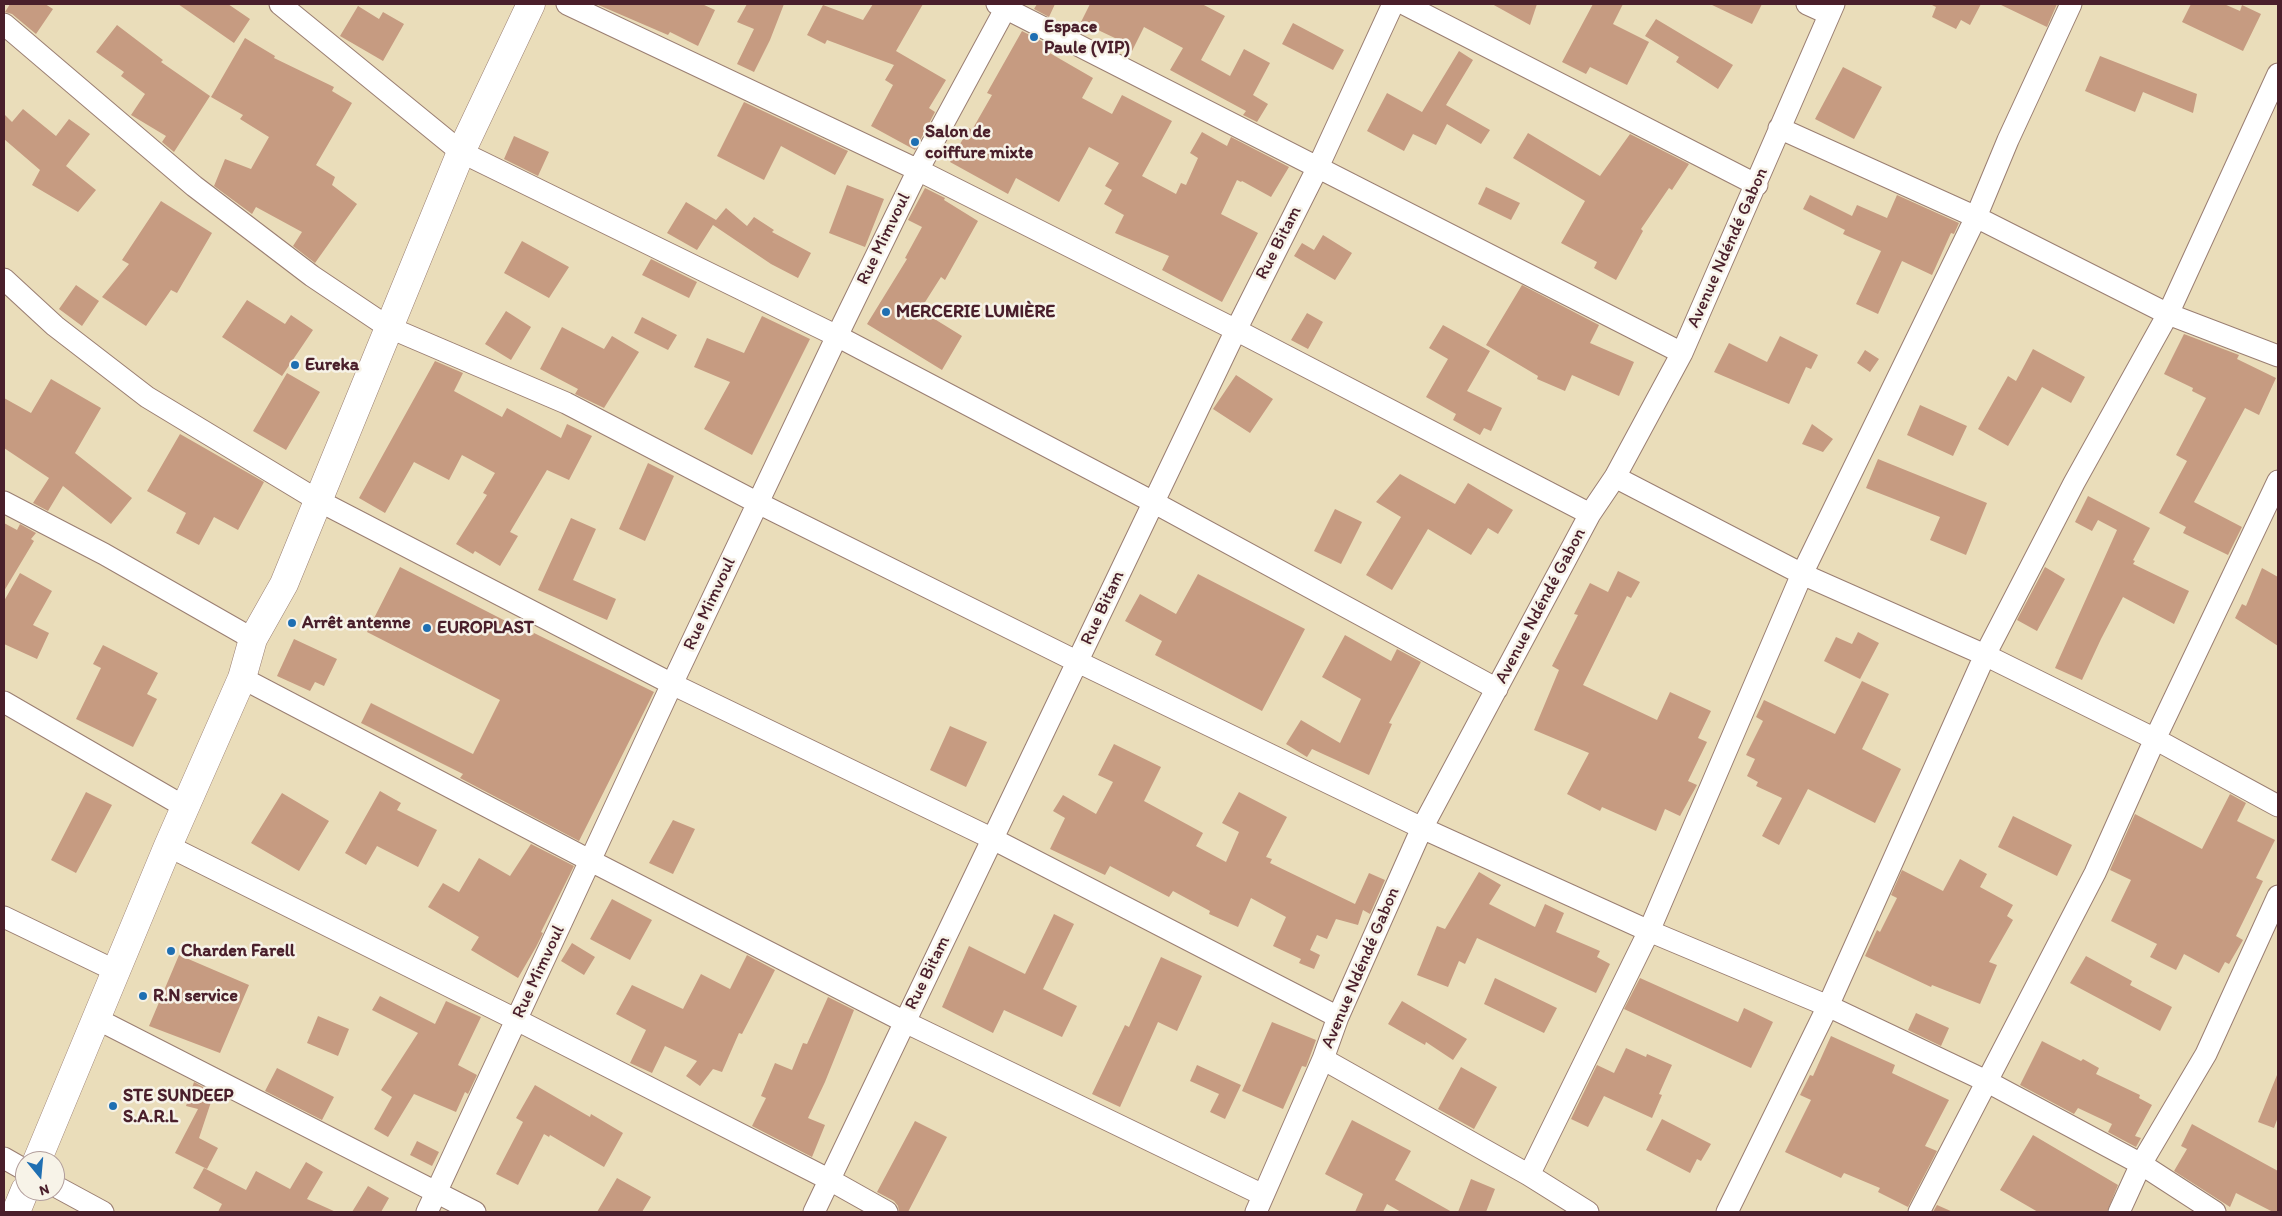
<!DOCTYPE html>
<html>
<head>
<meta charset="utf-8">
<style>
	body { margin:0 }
	#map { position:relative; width:2282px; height:1216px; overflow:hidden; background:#eaddba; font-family:Itim,sans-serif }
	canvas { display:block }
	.frame { position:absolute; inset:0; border:5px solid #4a1f2b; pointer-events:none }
	.north { position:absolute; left:15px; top:1151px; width:50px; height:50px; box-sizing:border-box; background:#f7f3e8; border:1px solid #b29e9c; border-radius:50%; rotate:163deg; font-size:14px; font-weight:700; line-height:20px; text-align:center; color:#4a1f2b }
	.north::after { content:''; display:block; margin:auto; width:18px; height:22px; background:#1f6fb2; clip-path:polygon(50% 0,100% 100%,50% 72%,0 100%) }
</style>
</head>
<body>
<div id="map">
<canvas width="2282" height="1216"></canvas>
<div class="frame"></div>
<div class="north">N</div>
</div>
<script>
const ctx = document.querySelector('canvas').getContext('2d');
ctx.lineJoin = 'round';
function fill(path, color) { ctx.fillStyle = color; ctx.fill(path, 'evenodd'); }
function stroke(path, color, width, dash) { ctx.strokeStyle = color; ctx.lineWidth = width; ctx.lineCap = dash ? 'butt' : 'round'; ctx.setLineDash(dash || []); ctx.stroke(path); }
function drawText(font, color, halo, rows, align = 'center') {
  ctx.font = font + ' Itim,sans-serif'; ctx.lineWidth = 5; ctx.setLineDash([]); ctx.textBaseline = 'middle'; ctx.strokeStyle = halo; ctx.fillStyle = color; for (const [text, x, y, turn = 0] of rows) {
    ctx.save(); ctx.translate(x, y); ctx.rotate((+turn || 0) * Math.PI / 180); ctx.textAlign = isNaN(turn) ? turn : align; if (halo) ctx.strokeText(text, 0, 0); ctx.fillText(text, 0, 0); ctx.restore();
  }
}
fill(new Path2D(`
	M10,4H45L53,9L36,34L12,14L5,12Z
	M178,4H228L250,19L234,43Z
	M596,4H702L715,10L698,46L670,32L668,35Z
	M747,4H784L770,40L754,72L737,64L754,29L737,22Z
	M873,4H923L896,51L946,80L929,108L935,112L915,150L871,126L893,85L885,80L894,65L827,40L825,44L807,35L823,5L863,20Z
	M1037,4H1055L1049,17L1034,9Z
	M1090,4H1202L1225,16L1201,60L1230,76L1244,49L1270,63L1253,95L1268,104L1257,122L1243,115L1246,111L1170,70L1183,48L1144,27L1132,51L1115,42L1117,39L1081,22Z
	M1492,4H1537L1530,25Z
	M1593,4H1623L1613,24L1649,42L1627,85L1590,67L1586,74L1562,62Z
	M1710,4H1762L1752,24Z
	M1930,4H1981L1970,25L1961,20L1956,29L1932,17L1936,7Z
	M1999,4H2057L2047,27Z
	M2191,4H2224L2240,11L2242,5L2261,14L2243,51L2182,22Z
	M358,6L379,19L383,12L404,24L383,61L340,36Z
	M1656,19L1733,65L1718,89L1676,62L1679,57L1645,36Z
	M1293,23L1344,50L1333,70L1282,44Z
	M117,25L163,60L161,62L210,96L174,152L162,142L166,136L131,115L145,94L121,76L124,72L96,52Z
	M1022,31L1051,46L1048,52L1093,78L1082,98L1112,114L1122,95L1172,121L1142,176L1176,194L1181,183L1186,185L1198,158L1190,153L1202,132L1227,146L1231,137L1289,167L1271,197L1242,181L1241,182L1237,180L1221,214L1258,233L1222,302L1162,270L1169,256L1115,233L1124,215L1104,204L1112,190L1105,186L1119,163L1089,147L1059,202L1016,178L1008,194L950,162L969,128L972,130L992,95L987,93Z
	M245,38L275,56L274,58L334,87L332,91L352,103L316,165L335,177L332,185L357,204L315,263L293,246L302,232L256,207L252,214L214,186L225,159L251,169L269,137L240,119L243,115L211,97Z
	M1459,51L1473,60L1446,105L1490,130L1481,144L1447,124L1436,145L1413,134L1404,151L1367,131L1387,93L1422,112Z
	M2100,56L2197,94L2193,113L2143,92L2135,112L2085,91Z
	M1843,67L1882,87L1854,139L1815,119Z
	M744,102L848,151L835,175L781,146L764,180L717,156Z
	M23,109L56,136L69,119L90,134L66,166L96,190L78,212L32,185L40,170L4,139V114L12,122Z
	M1528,133L1600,176L1630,134L1689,164L1672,190L1669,188L1641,229L1643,231L1616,280L1594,268L1597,262L1561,243L1585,201L1513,158Z
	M514,136L549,152L538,176L504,159Z
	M847,185L884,199L865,247L829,233Z
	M1486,187L1520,203L1511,220L1478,204Z
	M925,188L945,198L944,200L978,221L945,280L941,277L920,310L962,336L942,370L867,324L907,259L905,258L922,227L908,220Z
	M1810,195L1852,216L1857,205L1887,218L1897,195L1959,223L1954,234L1951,233L1932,275L1902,261L1878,314L1856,304L1881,251L1843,234L1845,230L1803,209Z
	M161,201L212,233L177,293L171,290L146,326L102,297L129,264L122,260Z
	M686,202L716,220L726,208L747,226L754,217L774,230L772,232L811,253L798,278L771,264L713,225L697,250L667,233Z
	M1323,235L1352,253L1335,280L1294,256L1302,243L1314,250Z
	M522,241L569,267L549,298L504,273Z
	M651,259L697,282L689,298L642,275Z
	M76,285L99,301L82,326L59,309Z
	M1522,285L1599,325L1590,343L1634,362L1619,396L1572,375L1565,391L1537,379L1538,376L1486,345Z
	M247,300L285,324L291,315L313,330L282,376L222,337Z
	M506,311L531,327L511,360L485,344Z
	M1307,313L1323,322L1308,349L1291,340Z
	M762,316L810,339L752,455L704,429L730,382L694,367L707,338L744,353Z
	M642,317L677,335L668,350L634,333Z
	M1443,325L1490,351L1467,391L1502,408L1491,431L1484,428L1480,435L1453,420L1456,414L1426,397L1448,359L1429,348Z
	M562,327L604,349L612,336L639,352L604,408L575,394L578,389L540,369Z
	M2184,334L2239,355L2237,359L2276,378L2259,415L2245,408L2194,502L2242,527L2228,555L2183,533L2186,527L2159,513L2187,461L2176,455L2206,398L2192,391L2193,388L2164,374Z
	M1780,336L1818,355L1811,369L1806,367L1789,404L1714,372L1729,343L1767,362Z
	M2033,349L2085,377L2071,403L2042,387L2008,446L1978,429L2008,376L2016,381Z
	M1865,350L1879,359L1870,372L1857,363Z
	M435,361L463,373L454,391L502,417L507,408L561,438L567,424L592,436L569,480L547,470L510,532L518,536L500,566L475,551L473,554L456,544L487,495L483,493L495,473L462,455L449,480L414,462L385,513L359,498Z
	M287,373L320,392L286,450L253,431Z
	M1236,375L1273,399L1250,433L1213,409Z
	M51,379L101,408L75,453L132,498L111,524L63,486L48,511L33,503L49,478L4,448V398L31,413Z
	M1920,405L1967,426L1953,456L1907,435Z
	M1812,424L1833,439L1823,452L1802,444Z
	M180,434L264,482L238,530L214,517L199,545L176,533L186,513L147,491Z
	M1878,459L1987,503L1966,555L1930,540L1940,517L1866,488Z
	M648,463L674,476L645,541L619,529Z
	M1400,474L1455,504L1468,483L1513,510L1498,534L1488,528L1471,555L1428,529L1392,590L1366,575L1401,517L1376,502Z
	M2088,496L2150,528L2133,560L2135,561L2133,564L2189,591L2174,624L2123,597L2101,639L2082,680L2055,668L2117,530L2098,520L2092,531L2075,522Z
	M1335,509L1362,522L1341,564L1314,551Z
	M571,518L596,529L573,580L616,599L607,620L538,590Z
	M4,523L17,530L20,524L36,533L31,539L34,541L4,591Z
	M400,567L533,635L534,633L654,692L579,841L460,778L463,774L361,723L371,703L473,754L500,700L367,632Z
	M2045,567L2065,579L2037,631L2017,620Z
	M2262,568L2278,577V646L2235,618L2242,604L2246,606Z
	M1618,571L1640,582L1631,598L1627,596L1583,685L1657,720L1670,692L1711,711L1698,738L1707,742L1688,781L1697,785L1680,816L1665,809L1656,831L1602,807L1600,811L1567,794L1589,753L1534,730L1559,670L1552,666L1578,615L1574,614L1590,583L1608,592Z
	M20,573L52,591L33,625L49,633L37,659L4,644V601Z
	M1198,574L1305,629L1262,711L1155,655L1162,641L1125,621L1140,594L1176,614Z
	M1858,632L1879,643L1860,679L1824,661L1836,637L1852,644Z
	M1345,635L1391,661L1397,649L1421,662L1389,723L1392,724L1369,775L1312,749L1307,757L1286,744L1301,720L1340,743L1361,699L1322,677Z
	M294,639L337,659L324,686L315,682L310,691L277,676Z
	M103,645L158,673L147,694L157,699L133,747L76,719L101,668L93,664Z
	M1862,681L1889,694L1862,749L1901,769L1875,823L1808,789L1779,845L1762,836L1782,798L1756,786L1758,782L1747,776L1755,759L1746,755L1763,721L1756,717L1764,700L1835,734Z
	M950,726L987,742L966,787L930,770Z
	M1114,744L1161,767L1144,801L1203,833L1196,846L1226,862L1239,832L1222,823L1239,792L1287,817L1266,857L1272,859L1270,863L1355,904L1369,873L1385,880L1370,914L1363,910L1358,925L1336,919L1327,939L1317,935L1310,950L1320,955L1314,969L1299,963L1301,959L1273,946L1286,917L1251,898L1238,927L1209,914L1210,911L1173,891L1169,897L1110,866L1105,875L1050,849L1065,818L1053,811L1063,795L1096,814L1113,782L1098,775Z
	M380,791L401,803L397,810L437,830L418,867L377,846L366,865L345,853Z
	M86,792L112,805L76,873L51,860Z
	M282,793L329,821L299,871L251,843Z
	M2230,794L2246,803L2237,821L2275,840L2256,878L2263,881L2236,936L2243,940L2229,964L2225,962L2219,973L2184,954L2176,970L2150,957L2157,944L2111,921L2131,880L2110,870L2135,814L2202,849Z
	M2013,816L2072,845L2057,876L1998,847Z
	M673,820L695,829L673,874L649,863Z
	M531,844L574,866L541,932L543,933L536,947L518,978L471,950L479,937L428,907L443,883L459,892L479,858L510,876Z
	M1960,859L1987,874L1980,887L2013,905L2007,916L2013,920L1989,962L1997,965L1980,1004L1932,985L1931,987L1865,956L1877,930L1880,932L1897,898L1891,895L1902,870L1943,891Z
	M1479,872L1501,885L1489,904L1535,927L1545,904L1564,913L1556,932L1600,951L1597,957L1610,964L1596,993L1477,938L1465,964L1459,961L1448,987L1417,975L1437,926L1445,929Z
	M612,899L652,920L630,960L590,939Z
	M1054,914L1074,924L1043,989L1077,1006L1062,1037L1004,1010L993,1033L942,1007L969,946L1025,974Z
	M572,943L595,957L584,975L561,961Z
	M179,955L249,985L220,1053L149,1026Z
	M747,955L775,970L742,1034L739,1033L722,1072L713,1069L700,1086L686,1076L697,1061L665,1046L652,1073L630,1063L646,1030L616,1014L632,985L683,1009L701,974L730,989Z
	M2086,956L2132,981L2130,985L2172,1007L2160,1031L2070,983Z
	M1161,957L1202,976L1177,1031L1158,1022L1120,1107L1092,1094L1125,1025L1129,1027Z
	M1495,978L1557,1008L1544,1033L1484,1004Z
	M1640,978L1738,1022L1744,1008L1773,1022L1751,1068L1624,1009Z
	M380,996L435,1024L446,1001L481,1017L458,1065L477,1075L468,1094L465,1092L456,1112L414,1094L388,1137L374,1129L392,1097L381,1090L418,1033L372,1010Z
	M828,997L854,1010L825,1082L808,1118L825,1125L812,1157L752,1126L766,1098L761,1096L775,1063L792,1070L803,1043L807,1044Z
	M1402,1001L1467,1039L1453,1060L1426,1042L1425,1045L1388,1024Z
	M1916,1013L1949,1028L1941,1046L1908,1030Z
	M318,1016L349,1029L338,1056L307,1043Z
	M1272,1022L1316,1040L1306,1067L1302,1066L1283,1109L1242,1091Z
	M1831,1036L1895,1065L1892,1073L1949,1100L1925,1146L1937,1151L1908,1207L1878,1192L1880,1188L1844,1173L1841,1178L1785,1152L1811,1100L1800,1095L1810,1075L1813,1076Z
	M2042,1041L2081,1061L2083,1059L2099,1068L2096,1074L2140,1095L2139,1098L2152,1105L2135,1136L2141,1138L2136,1147L2108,1132L2112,1124L2078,1108L2074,1114L2020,1085Z
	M1626,1048L1646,1057L1647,1054L1672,1065L1659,1094L1662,1095L1652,1118L1604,1096L1588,1127L1571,1119L1597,1065L1614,1073Z
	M1197,1065L1241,1085L1225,1119L1210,1112L1219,1094L1190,1081Z
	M1461,1067L1497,1087L1474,1129L1438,1109Z
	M277,1068L334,1097L322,1120L265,1091Z
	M2277,1075L2278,1117L2274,1128L2258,1122Z
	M194,1082L214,1093L199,1138L218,1148L207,1169L175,1153L198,1109L186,1106Z
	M535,1085L590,1117L591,1114L623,1133L604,1167L550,1135L549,1137L544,1134L518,1185L496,1174L523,1122L516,1118Z
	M1662,1119L1711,1144L1701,1161L1697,1159L1690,1173L1646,1150Z
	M1352,1120L1411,1151L1395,1180L1452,1212H1401L1387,1204L1383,1212H1355L1363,1194L1325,1174Z
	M915,1121L947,1137L908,1212H899L898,1206L894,1201L877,1192Z
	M2192,1124L2278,1171V1212H2273L2236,1193L2230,1207L2174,1171L2187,1149L2181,1146Z
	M2033,1135L2118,1185L2107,1212H2038L2000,1190Z
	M417,1141L439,1152L432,1166L410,1155Z
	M306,1162L323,1172L307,1199L336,1212H218L222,1204L193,1188L204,1168L246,1190L256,1171L290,1189Z
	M617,1178L651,1197L642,1212H597Z
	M1471,1179L1495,1189L1486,1212H1458Z
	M368,1186L389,1198L381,1212H352Z
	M1937,1205L1953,1212H1933Z`), '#c69b81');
const minor = new Path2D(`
	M280,4L461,152L837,336L1153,502L1497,689
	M567,4L918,170L1236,330L1590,514
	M997,4L1682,353
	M1404,4L1757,185
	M1807,4L1829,14
	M4,24L194,186L312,276L388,327L566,403L758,503L1078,662L1422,828L1649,931L1828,1006L1986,1081L2141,1164L2215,1212
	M1779,128L1976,217L2168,314L2278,356
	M4,279L55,326L147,397L319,501L672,684L993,839L1338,1017
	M1615,477L1802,574L1985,655L2155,739L2278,806
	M4,502L104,554L253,639
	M242,678L591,861L905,1022L1263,1195
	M4,702L185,807
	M168,846L517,1020L830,1180L887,1212
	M4,917L116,971
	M97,1019L475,1212
	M1323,1059L1529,1175L1588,1212
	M4,1158L25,1170
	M1529,1175L1649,931L1802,574L1976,217L2008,140L2071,4
	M55,1186L103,1212
	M427,1212L672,684L837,336L918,170L1008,4
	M814,1212L1236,330L1318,167L1393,4
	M1256,1212L1323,1059L1338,1017L1422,828L1590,514L1615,477L1682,353L1834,4
	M1727,1212L1828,1006L1985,655L2074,483L2168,314L2278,74
	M1919,1212L2095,873L2155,739L2278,481
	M2119,1212L2141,1164L2206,1054L2278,896`);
const trunk = new Path2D(`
	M37,1161L168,846L242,678L253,639L284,584L461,152L531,4
	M16,1212L25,1190`);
stroke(minor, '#9a7e72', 23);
stroke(trunk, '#9a7e72', 29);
stroke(minor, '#fff', 21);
stroke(trunk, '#fff', 28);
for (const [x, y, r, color] of [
	[1034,37,5,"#1f6fb2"],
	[915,142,5,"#1f6fb2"],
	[886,312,5,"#1f6fb2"],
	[295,365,5,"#1f6fb2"],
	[292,623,5,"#1f6fb2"],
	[427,628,5,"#1f6fb2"],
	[171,951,5,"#1f6fb2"],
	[143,996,5,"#1f6fb2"],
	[113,1106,5,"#1f6fb2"]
]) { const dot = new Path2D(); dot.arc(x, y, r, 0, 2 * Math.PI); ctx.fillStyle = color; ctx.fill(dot); stroke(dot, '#f7f3e8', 2); }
drawText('bold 18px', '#4a1f2b', '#f7f3e8', [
	["Espace",1044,27],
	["Paule (VIP)",1044,48],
	["Salon de",925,132],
	["coiffure mixte",925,153],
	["MERCERIE LUMIÈRE",896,312],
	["Eureka",305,365],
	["Arrêt antenne",302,623],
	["EUROPLAST",437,628],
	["Charden Farell",181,951],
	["R.N service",153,996],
	["STE SUNDEEP",123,1096],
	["S.A.R.L",123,1117]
], 'left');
drawText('18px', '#4a1f2b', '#f7f3e8', [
	["Rue Mimvoul",884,239,-64],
	["Rue Bitam",1279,243,-63],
	["Avenue Ndéndé Gabon",1728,248,-66],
	["Rue Mimvoul",710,604,-65],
	["Avenue Ndéndé Gabon",1541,606,-62],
	["Rue Bitam",1103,608,-65],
	["Avenue Ndéndé Gabon",1361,968,-67],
	["Rue Mimvoul",539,972,-65],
	["Rue Bitam",928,973,-64]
]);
</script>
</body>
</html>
